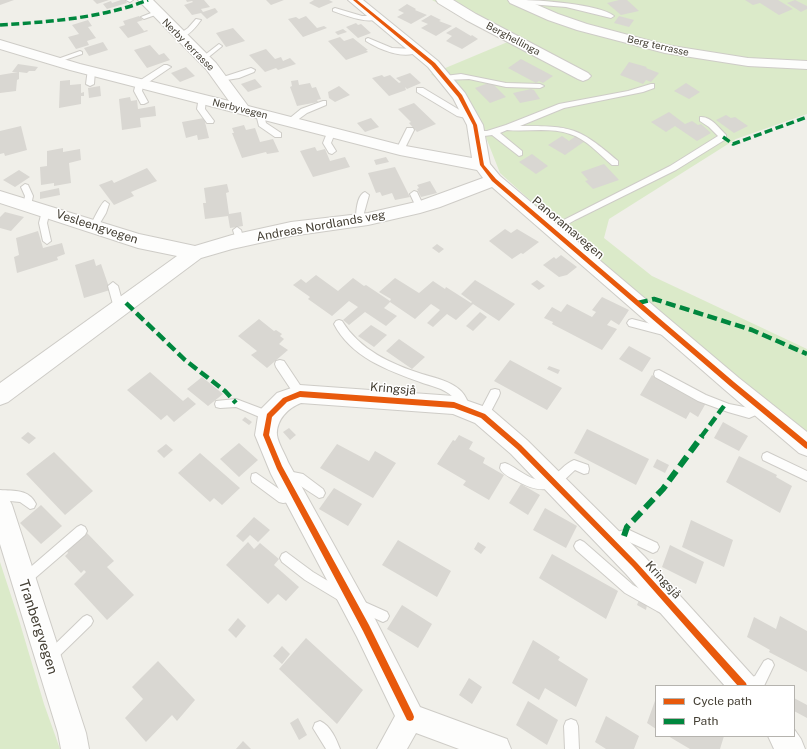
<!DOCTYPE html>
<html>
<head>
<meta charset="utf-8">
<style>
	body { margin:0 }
	#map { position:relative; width:807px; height:749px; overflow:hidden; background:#f0efe9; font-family:"Public Sans",sans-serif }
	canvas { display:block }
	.legend { position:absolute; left:655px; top:685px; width:140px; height:52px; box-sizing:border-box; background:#fff; border:1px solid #b5b3ae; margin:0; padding:5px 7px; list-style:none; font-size:12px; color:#454035 }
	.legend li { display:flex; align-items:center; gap:8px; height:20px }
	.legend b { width:20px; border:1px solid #b5b3ae }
</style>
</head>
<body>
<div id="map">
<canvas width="807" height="749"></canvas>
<ul class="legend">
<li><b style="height:5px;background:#e8590c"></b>Cycle path</li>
<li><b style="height:5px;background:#00873e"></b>Path</li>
</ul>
</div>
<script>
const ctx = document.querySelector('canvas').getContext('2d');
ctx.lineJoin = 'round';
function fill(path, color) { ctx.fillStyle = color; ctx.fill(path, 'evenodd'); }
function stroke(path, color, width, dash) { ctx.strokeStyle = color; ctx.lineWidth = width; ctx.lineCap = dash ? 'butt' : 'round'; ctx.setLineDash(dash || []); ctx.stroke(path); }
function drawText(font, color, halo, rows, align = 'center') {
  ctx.font = font + ' "Public Sans",sans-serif'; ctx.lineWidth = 3; ctx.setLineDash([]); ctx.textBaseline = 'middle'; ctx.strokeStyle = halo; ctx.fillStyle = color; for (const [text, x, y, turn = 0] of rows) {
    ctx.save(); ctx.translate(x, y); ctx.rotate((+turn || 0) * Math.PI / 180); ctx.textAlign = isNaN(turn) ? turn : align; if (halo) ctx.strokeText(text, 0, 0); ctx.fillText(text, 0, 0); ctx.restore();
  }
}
fill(new Path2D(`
	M432,0H807V114L736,139L609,219L604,238L652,276L807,349V438L575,241L500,173L476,112L431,74L510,41Z
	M0,562L19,620L44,704L60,749H0Z`), '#dbeac9');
fill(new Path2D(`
	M0,0H14L0,5Z
	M93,0H109L97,4Z
	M121,0H125L127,3L107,9L103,4L111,1L112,3Z
	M186,0H204L210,7L201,9L203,12L215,8L218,12L207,19L201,13L192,15L184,5L193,2L192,1L187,2Z
	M266,0H284L271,5Z
	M314,0H329L333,2L319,8L309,3Z
	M619,0H627L639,11L621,15L607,3Z
	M745,0H778L793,9L779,15L760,3L753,5Z
	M795,0L807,6V9L801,12L787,3Z
	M407,4L416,9L415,10L427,15L411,24L397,17L404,13L398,10Z
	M431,15L441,20L439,21L452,26L436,36L421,28L428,24L421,21Z
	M139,16L143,20L137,22L144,31L147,30L148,31L128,38L119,27L125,25L123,21Z
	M306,16L317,28L324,26L327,28L303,37L288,19L296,17L299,19Z
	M619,16L634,20L629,27L614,23Z
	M88,20L92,26L88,27L96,38L87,41L89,45L76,49L68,37L79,34L72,25Z
	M356,23L358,25L361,24L371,33L358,38L346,27Z
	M456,27L471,36L472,35L478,39L462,49L446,41L452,36L446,33Z
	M233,28L245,41L226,47L216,33Z
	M343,29L347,32L338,35L335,32Z
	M340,37L344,41L353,38L368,50H366L368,52L346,60L328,41Z
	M103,42L108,50L89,56L84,48Z
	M150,45L159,55L164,53L170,60L147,68L134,50Z
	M266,49L275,59L281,57L283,61L290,58L296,64L278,70L276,68L265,72L249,55Z
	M521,59L553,76L543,83L539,81L536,83L508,68Z
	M629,62L647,67L646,68L659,73L651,82L646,80L643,84L620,75Z
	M18,64L38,67L35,71H29L27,73L19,72V79L17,80L16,91L0,93V75L18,72H12Z
	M186,67L195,76L180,82L171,73Z
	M410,73L421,83L407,89L405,87L406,90L389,96L372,78L382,75L384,77L390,75L399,83L401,82L396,78Z
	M255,79L262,87L248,92L241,84Z
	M70,80V85L81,84V93L84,92V96H81V104L59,108L60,81Z
	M298,80L299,85L310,83L312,88L316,87L321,99L317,100L318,102L297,106L290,87L292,86L291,81Z
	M491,82L506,97L490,103L475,88Z
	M686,83L700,92L689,99L674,91Z
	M100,86L101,96L89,98L88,88Z
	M339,86L350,95L335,102L329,98L328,92Z
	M531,89L534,90L540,99L520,103L513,93Z
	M130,97L131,101L137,100L138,109L155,106L156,116L140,118L141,127L122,130L119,99Z
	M414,103L436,124L417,132L409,123L411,122L398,109Z
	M669,112L685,124L692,121L698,125L701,124L711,133L697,141L675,126L666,132L651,122Z
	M726,115L731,118L735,117L748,126L734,133L716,120Z
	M204,118L209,138L198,140L197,135L186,138L182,122Z
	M371,118L379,127L365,132L357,123Z
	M244,125L246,130L255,128L260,142L273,139L279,152L267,154L266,152L242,158L232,133H234L232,128Z
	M21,126L27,150L5,156L4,153L0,154V131Z
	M562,136L569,141L576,136L585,141L565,155L548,145Z
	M315,147L317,151L325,149L330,161L345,157L350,167L313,177L300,151Z
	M63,148V152L80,149L81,160L69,163L71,183L54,186V183L41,185L40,167L47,166V151Z
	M532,154L548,166L536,174L519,162Z
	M386,157L389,162L376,165L374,160Z
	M604,164L619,180L593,189L585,181L588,180L581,172Z
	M395,167L410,197L395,200L392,193L382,196L380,192L376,193L368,173Z
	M147,168L157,181L131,192L134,196L114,205L99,185L112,180L114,183Z
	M19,170L30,177L15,187L3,180Z
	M430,181L437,193L421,197L417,189L419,188L417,185Z
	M227,184L229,192L226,193L229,214L241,212L243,226L230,228L228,216L205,219L203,203H206L204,188Z
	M59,188L60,195L40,199V192Z
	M5,212L24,217L11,231L0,228V217Z
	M505,229L511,233L517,229L539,242L523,254L521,253L512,259L489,241Z
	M38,231L43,248L62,243L65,254L57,257L58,260L17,273L14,257L19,255L16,238Z
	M437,244L444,249L439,253L432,248Z
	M561,255L577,267L567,275L559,277L543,265L554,257L556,259Z
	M94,259L96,266L101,264L110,290L84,298L75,265Z
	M316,275L338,291L353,278L364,286L366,285L390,301L391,299L379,292L395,278L419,293L433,281L445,289L446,287L471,303L472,302L461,294L475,280L515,304L499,321L473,304L456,320L447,314L433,327L427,323L440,310L431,304L415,319L390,302L384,308L397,316L386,326L365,312L349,325L343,320L358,307L349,301L332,316L308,299L310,297L293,285L301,279L306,283Z
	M537,280L545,286L539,290L531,284Z
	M602,297L629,310L619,325L611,320L607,325L617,329L602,350L552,324L553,322L544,318L552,307L561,312L567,304L592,317L596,312L592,310Z
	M480,312L487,317L473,331L466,326Z
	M259,319L274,331L276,330L282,334L280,336L284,339L279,344L288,350L267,368L251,355L257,351L238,336Z
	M371,325L387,335L374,347L358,336Z
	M399,339L425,357L412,369L386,351Z
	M629,346L651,358L642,372L619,359Z
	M510,360L562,388L547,410L494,381Z
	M549,366L560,370L558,374L547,369Z
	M150,372L183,401L188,397L196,404L174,422L167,415L161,420L127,390Z
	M652,375L706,403L698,417L690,412L686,419L640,395Z
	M202,377L223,394L208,406L187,389Z
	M245,417L252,422L249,425L242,420Z
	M723,422L748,436L739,451L714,438Z
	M289,428L296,435L290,440L283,432Z
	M587,429L649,459L636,485L574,453Z
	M28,432L36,438L29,444L21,438Z
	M459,435L473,442L469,449L485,458L483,463L504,475L489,500L463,485L466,481L437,464L453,440L455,441Z
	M239,443L258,460L239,477L220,459Z
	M166,444L173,450L164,458L157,451Z
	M337,444L369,461L375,451L396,463L373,498L320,468Z
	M54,452L93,491L65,515L26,474Z
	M200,453L240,488L222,505L214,498L210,502L178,473Z
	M739,456L777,475L776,477L792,486L780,513L726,482Z
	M657,459L669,465L665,473L653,467Z
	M521,484L540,495L528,515L509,503Z
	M334,488L362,504L348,526L319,509Z
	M41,505L62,526L41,544L20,523Z
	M545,508L577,526L566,548L533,530Z
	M254,517L270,530L258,542L250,535L243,542L236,536Z
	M691,520L733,540L724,567L682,547Z
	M87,533L114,561L107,567L134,595L107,620L74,584L86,572L84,570L81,573L65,556L68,553L67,551Z
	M398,540L451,571L437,597L382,565Z
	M248,542L254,549L260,543L279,559L274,565L299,587L286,601L278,594L268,604L226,565Z
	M478,542L486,547L481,554L474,549Z
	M670,545L704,562L696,584L662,567Z
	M552,554L618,591L606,619L539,578Z
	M639,600L647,605L646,610L637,605Z
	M402,605L432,624L418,648L387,629Z
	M780,616L807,631V672L769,652L770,650L747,637L754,617L776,629Z
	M238,618L246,626L236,638L228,630Z
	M306,638L363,690L337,724L279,669Z
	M533,640L560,657L558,660L588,679L576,707L545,688L539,700L512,683Z
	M282,646L290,654L282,664L273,656Z
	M158,661L195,700L177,721L172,715L146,742L125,718L143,699L132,687Z
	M469,678L482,687L472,704L459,695Z
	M656,698V729L647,723Z
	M794,698L807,705V718L794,711Z
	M528,701L558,720L547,745L516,725Z
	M606,716L639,736L634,749H606L595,742Z
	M298,718L307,735L299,740L290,723Z
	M668,736H724L720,749H690Z
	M243,741L251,749H236Z`), '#d9d7d2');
const lane = new Path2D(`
	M126,0H133L130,2Z
	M519,0C539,0 599,4 614,16L611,18L566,7L517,3V1Z
	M335,8L362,16H376L379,18C369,25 344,15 333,11V9Z
	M156,11L158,12V14L144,19L141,17Z
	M196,19L201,20C196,27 187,39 178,37V35L188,28Z
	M368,38L392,48L416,49L419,51C406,61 378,49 366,41V39Z
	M219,44L222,46L221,47L205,60H201V58Z
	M80,51L82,52V54L56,63L52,61Z
	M164,65H167L171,67L143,86L142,91L148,102L144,104H141L134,91L136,83Z
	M251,68L255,70L254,72L239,78L221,81L217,79Z
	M88,69H91L95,71L94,84L90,86L86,84Z
	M461,74L506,83L540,84L544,86L540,88L506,87L469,79L445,80L441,78L445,76Z
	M651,84H654V88L643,92L564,108L520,126C572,126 578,127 618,161V165H612C599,154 586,139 570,134C550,127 527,132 507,130L500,133L522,151V155L519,156L492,135L476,137L472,134L476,131H487L506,125L559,104L628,91Z
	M417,88H423L463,112L474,117L470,119L457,116L417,92Z
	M199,97H202L206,99L205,109L214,121L213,123H207L197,109Z
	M323,101H326V105L307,113L292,124H286L285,122L301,109Z
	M257,112H263L266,123L281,133V137H275L259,126L256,114Z
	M700,117C711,116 719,128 726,135V139L676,170L575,220L556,231H550L549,229L550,227L670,166L718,136L709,127L700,121Z
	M407,128H413L414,130L403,152H397L396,150Z
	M331,130L335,133L331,143L336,151L332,154L329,153L323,143L327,133Z
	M25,184L28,185L33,196L31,205L27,208L23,205L25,196L21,187Z
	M414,191L417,192L424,207L423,209L420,210L417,209L410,194Z
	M365,192L369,195L364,213V220L360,223L356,220C356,212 357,195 365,192Z
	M105,201L109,204L106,213L97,228H91L90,226C93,221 101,203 105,201Z
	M46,208L50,211L47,223L51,241L47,244L43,241L39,223L42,211Z
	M237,227L241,230L244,240L240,243L236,240L233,230Z
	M113,282L118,286L124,308L122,311H116L114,308L108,286Z
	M632,319L667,328L670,329L672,332L670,335L667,336L629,326L627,323L629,320Z
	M339,320L342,321C360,350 391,364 422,374C435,378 451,381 461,391C466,396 469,404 471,410L470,413L466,414L462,413C460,408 458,401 453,397C444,388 431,386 420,382C387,370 351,357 334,324L336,321Z
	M280,360L284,361L304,391L305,394L304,397L300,398L296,397L276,367L275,364L276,361Z
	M659,370L706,395L729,404L749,408L761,404L765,405L766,408L765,411L749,418L728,412L698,401L655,377L654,374L655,371Z
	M495,389L499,390L500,393L499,396L487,419L483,421L479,419L478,416L479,413L491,390Z
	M236,399L273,413L274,416L273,419L269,421L236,407L220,408L216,407L215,404L216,401Z
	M767,452L807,471V481L763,460L762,457L763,454Z
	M574,460L588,465L589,469L588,473L584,474L575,470C570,474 566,479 561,483C547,494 531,489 517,481C511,478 502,474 500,468L501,464L505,463C519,468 536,488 551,477C560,472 564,464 574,460Z
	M283,470L303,474L323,489L325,493L323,497L319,498L296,483L279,479L278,475L279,471Z
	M256,473L285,493L295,492L299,493L301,497L299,501L283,503L279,502L252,482L251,478L252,474Z
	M0,490C14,491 29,489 36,504L34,508L30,509L20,502L0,500Z
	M81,525L85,527L87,531L85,535L27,585L23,587L19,585L17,581L19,577L77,527Z
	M627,529L657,543L659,547L657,551L653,553L627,541L612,545L608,543L606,539L608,535Z
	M580,540L584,542L633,585L665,603L667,607L665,611L661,613L657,611L625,593L576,550L574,546L576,542Z
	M286,552L313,572L348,593L350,597L348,601L344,603L340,601L305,580L282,562L280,558L282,554Z
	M358,599L387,612L389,616L387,620L383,622L354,609L352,605L354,601Z
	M87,615L91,617L93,621L91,625L54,661L50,663L46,661L44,657L46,653L83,617Z
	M768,659L772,661L774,665L764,686H736L737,681L755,676L764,661Z
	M571,719L576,721L578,726L579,749H565L564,726L566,721Z
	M320,721C331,726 336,739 340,749H326L313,728L315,723Z`);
const street = new Path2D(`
	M138,0H153L216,63L248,106L400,145L472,158L467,125L453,98L428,67L348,0H363L438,61L465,93L483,125L490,164L500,176L739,378L807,432V456L799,453L725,390L492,187L440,207L420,213L368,225L291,236L232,249L201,258L8,402L0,405V383L177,256L138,248L0,203V191L139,234L195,246L232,235L291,222L368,213L420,201L483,178L477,170L400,155L70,70L0,49V40L80,64L229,101L206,69Z
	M436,0H453L476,14L588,73L591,76L588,79L583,81L578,79L466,20L438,3Z
	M508,0H526L558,14L587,24L666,45L748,58L807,61V69L748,66L665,53L577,30L548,20L510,3Z
	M300,385L454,396L491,409L527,440L644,556L753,676L757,686H725L626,574L511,454L475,423L453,414L301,403C288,408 276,420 277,435C278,443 285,454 288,462L375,619L420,707L507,739L511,749H459L416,733L407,749H377L395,716L357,637L271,474L255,435L258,416L261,409L277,393Z
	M0,494L8,497L12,505L86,733L89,749H61L58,733L0,544Z
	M794,729L801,739L805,749H774L768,736H794Z`);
stroke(lane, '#ceccc7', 2);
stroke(street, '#ceccc7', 2);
fill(lane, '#fdfdfc');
fill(street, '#fdfdfc');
stroke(new Path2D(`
	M0,25C48,22 103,18 148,0
	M723,137L733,144L807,117`), '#00873e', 3.5, [8, 3.5]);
stroke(new Path2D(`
	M126,303L185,360L225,391L236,403
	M638,303L654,299L752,330L807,354
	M701,437L724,406`), '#00873e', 4.5, [10, 4.5]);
stroke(new Path2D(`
	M624,536L627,527L663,489L702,436`), '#00873e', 6, [12, 6]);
fill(new Path2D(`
	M353,0H357L435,63L462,95L477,125L484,165L496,179L734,382L807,442V449L805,448L730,386L492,181L480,165L473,125L458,97L431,65Z
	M300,391L454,402L485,414L521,445L637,563L746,683L747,686H738L633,567L517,449L481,418L454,408L300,397L287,402L272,417L269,435L282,466L369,625L413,714L414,717L413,720L410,721L407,720L363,631L277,469L263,435L267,414L283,398Z`), '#e8590c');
drawText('10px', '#454035', '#fff', [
	["Berghellinga",513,39,28],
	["Nerby terrasse",188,45,45],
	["Berg terrasse",658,46,13],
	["Nerbyvegen",240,109,14]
]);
drawText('12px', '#454035', '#fff', [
	["Andreas Nordlands veg",321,226,-10],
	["Vesleengvegen",97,227,18],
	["Panoramavegen",568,228,40],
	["Kringsjå",393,389,5],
	["Kringsjå",663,580,48]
]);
drawText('14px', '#454035', '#fff', [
	["Tranbergvegen",38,627,72]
]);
</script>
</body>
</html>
